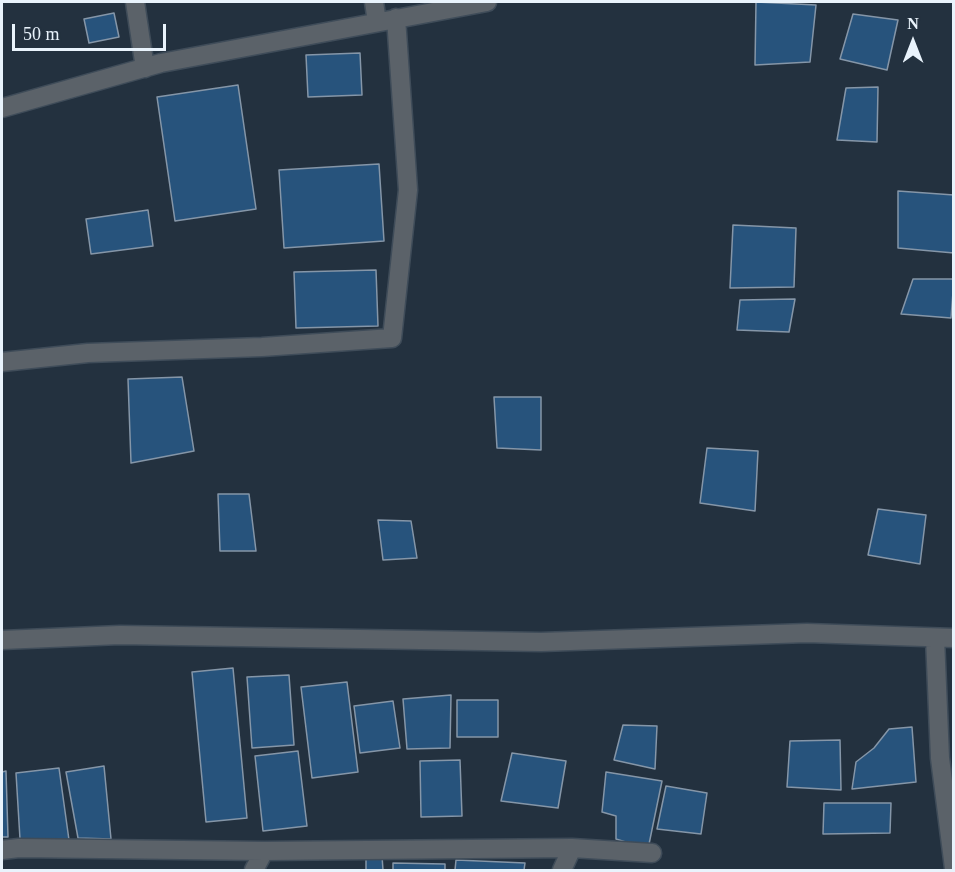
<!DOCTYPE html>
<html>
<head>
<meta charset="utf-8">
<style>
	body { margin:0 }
	#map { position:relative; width:955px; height:872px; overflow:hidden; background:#23313f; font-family:"Times New Roman",serif }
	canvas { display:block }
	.frame { position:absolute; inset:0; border:3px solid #e9f3fc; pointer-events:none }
	.north { position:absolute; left:883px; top:12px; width:60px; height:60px; -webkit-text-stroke:4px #23313f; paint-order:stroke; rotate:0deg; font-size:16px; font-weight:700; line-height:24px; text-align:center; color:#e9f3fc }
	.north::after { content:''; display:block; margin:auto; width:21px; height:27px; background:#e9f3fc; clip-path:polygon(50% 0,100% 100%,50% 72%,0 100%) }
	.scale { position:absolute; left:12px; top:24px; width:154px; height:27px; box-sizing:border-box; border:3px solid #e9f3fc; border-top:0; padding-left:8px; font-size:18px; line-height:21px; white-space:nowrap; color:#e9f3fc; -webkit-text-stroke:4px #23313f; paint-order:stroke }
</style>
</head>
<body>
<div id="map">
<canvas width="955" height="872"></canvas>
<div class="frame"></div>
<div class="north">N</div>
<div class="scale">50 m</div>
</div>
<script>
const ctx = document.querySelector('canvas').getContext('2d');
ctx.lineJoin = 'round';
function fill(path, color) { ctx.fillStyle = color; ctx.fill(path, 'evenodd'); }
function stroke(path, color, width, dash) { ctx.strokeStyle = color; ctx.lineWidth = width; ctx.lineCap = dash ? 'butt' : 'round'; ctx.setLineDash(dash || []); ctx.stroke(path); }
const building = new Path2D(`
	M756,2L816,5L810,62L755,65Z
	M114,13L119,37L89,43L84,19Z
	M853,14L898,20L887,70L840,59Z
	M360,53L362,95L308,97L306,55Z
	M238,85L256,209L175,221L157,97Z
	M878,87L877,142L837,140L846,88Z
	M379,164L384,241L284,248L279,170Z
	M898,191L954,195V253L898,248Z
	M148,210L153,246L91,254L86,219Z
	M733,225L796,228L794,287L730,288Z
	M376,270L378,326L296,328L294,272Z
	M913,279H954L951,318L901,314Z
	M795,299L789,332L737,330L740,300Z
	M182,377L194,451L131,463L128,379Z
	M494,397H541V450L497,448Z
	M707,448L758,451L755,511L700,503Z
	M218,494H249L256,551H220Z
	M878,509L926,515L920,564L868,555Z
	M378,520L411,521L417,558L383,560Z
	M233,668L247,818L206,822L192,672Z
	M289,675L294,745L252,748L247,677Z
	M347,682L358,772L312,778L301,687Z
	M451,695L450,748L407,749L403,699Z
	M457,700H498V737H457Z
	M393,701L400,748L360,753L354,706Z
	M623,725L657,726L655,769L614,760Z
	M912,727L916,782L852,789L856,762L874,748L889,729Z
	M840,740L841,790L787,787L790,741Z
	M298,751L307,826L263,831L255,756Z
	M512,753L566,761L558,808L501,801Z
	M460,760L462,816L421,817L420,761Z
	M104,766L111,839L78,838L66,772Z
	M59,768L69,840L20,839L16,773Z
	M6,771L8,837H2V772Z
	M606,772L662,781L648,849L616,839V816L602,812Z
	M666,786L707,793L701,834L657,829Z
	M824,803H891L890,833L823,834Z
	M366,856H382L383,870H366Z
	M456,860L525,863L524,870H455Z
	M393,863L445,864V870H393Z`);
fill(building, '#27537c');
stroke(building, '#8596a8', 1.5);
const street = new Path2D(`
	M135,2L145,68
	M374,2L377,22
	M2,108L161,63L487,2
	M2,362L88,353L262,347L392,338L408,190L396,18
	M935,638L940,758L954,868
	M2,640L120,635L541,642L807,633L954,638
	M2,850L19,848L264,851L572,848L652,853
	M254,870L264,851
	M562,870L572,848`);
stroke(street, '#3f4c59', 21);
stroke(street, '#5b6269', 18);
</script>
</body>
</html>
